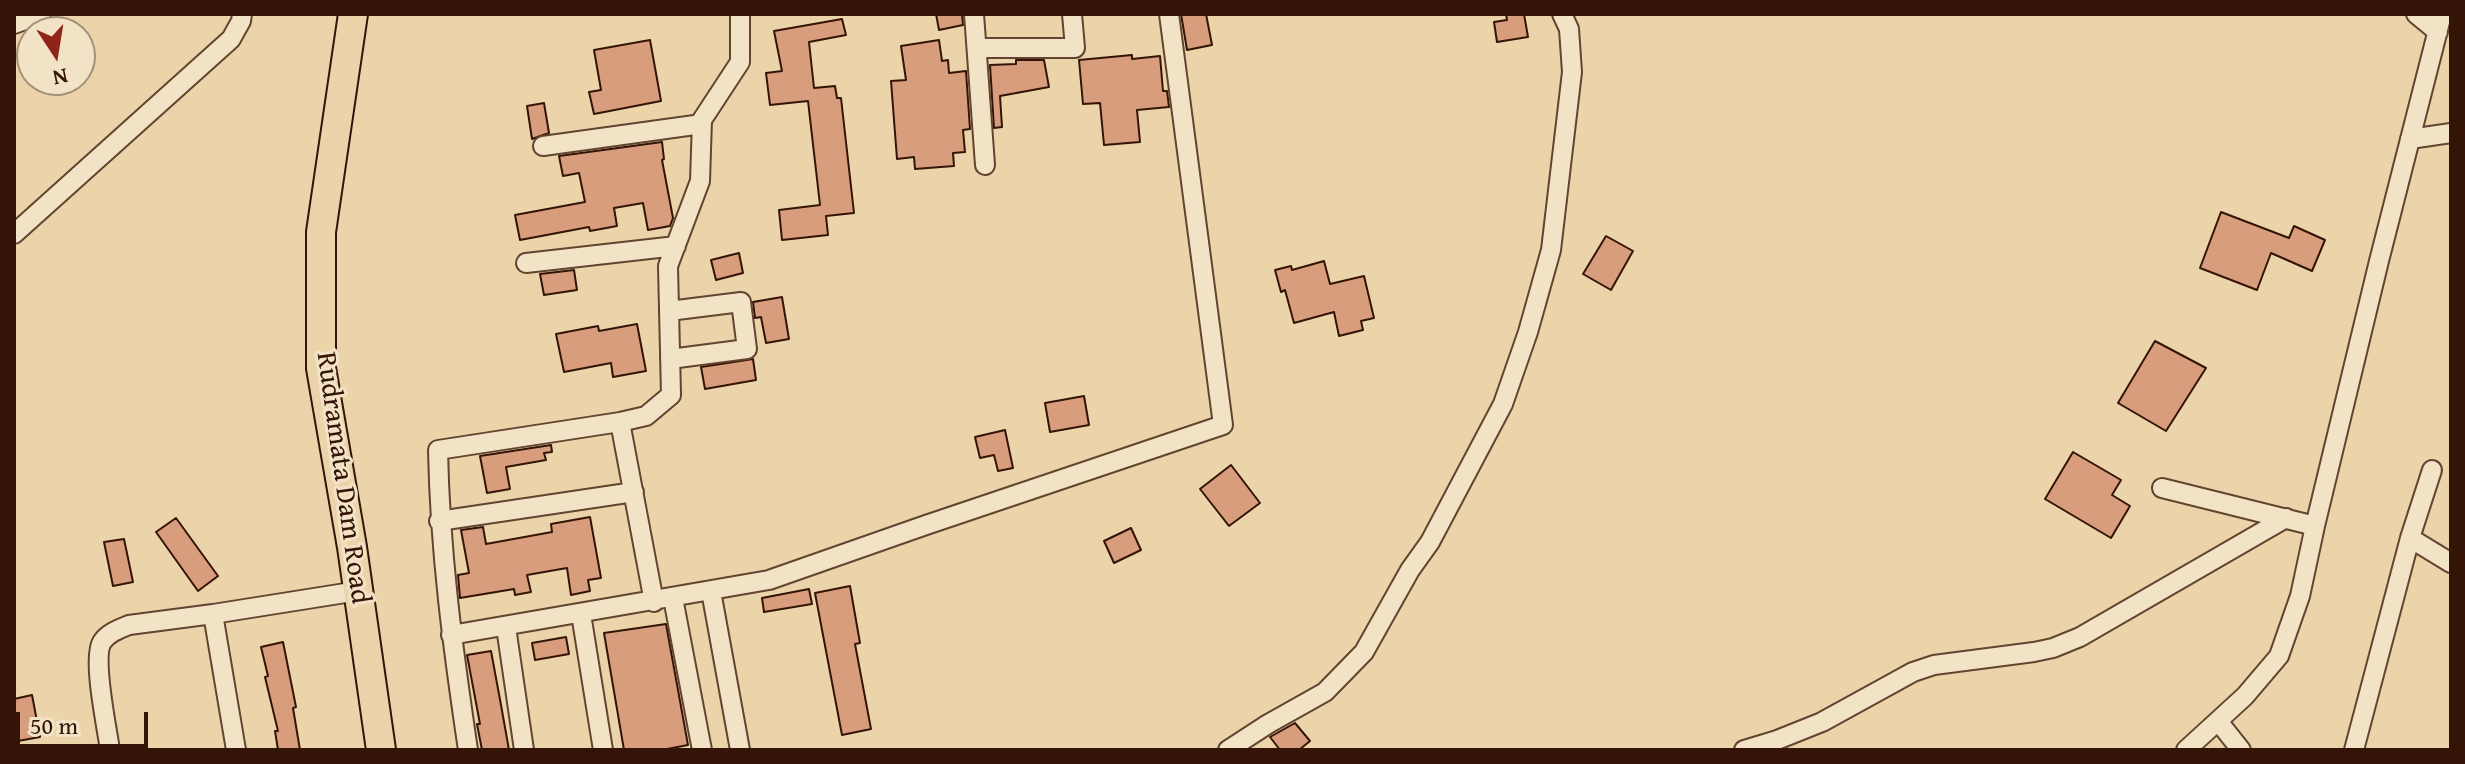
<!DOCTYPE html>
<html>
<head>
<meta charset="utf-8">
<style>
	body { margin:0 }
	#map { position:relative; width:2465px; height:764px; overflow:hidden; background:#ebd4a9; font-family:"Gentium Book Plus",serif }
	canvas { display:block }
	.frame { position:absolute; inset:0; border:16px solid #341407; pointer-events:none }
	.north { position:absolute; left:16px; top:16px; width:80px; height:80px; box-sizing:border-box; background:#f2e3c7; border:2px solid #a6907a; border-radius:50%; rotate:168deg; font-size:22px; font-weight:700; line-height:32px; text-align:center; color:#341407 }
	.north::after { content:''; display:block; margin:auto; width:28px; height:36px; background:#8f2418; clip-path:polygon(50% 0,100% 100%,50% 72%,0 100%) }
	.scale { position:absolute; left:16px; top:712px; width:132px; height:36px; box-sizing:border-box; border:4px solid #341407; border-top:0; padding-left:10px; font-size:24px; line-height:28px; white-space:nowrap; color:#341407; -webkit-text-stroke:6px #f2e3c7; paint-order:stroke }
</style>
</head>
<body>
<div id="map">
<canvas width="2465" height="764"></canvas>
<div class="frame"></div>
<div class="north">N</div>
<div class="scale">50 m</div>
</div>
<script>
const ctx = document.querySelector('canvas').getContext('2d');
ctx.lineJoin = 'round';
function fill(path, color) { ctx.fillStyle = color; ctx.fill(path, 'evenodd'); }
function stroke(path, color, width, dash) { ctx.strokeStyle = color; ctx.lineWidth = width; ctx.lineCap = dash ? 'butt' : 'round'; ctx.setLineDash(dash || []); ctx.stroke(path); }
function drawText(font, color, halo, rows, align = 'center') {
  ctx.font = font + ' "Gentium Book Plus",serif'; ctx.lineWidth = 6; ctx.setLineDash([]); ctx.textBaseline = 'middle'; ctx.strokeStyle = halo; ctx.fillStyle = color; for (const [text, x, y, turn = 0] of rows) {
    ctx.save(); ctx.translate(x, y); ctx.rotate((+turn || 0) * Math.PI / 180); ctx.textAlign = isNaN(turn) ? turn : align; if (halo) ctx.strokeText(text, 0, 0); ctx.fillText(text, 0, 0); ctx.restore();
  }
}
const building = new Path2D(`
	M936,14H962L963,25L939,30Z
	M1181,14H1206L1212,45L1187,50Z
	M1506,14H1524L1528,37L1497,42L1494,22L1507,20Z
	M842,19L846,35L809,42L814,88L835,86L837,98H841L854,213L826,216L828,235L782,240L779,210L820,205L808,101L770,105L766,73L782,71L774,31Z
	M650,40L661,101L594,114L589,92L601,90L594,50Z
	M939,40L942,61L948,60L949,73L966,71L970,129L963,130L965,152L953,153L954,166L915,169L914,157L897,159L891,81L906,80L901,46Z
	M1132,55V59L1160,56L1163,91H1167L1169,107L1137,110L1140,142L1104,145L1100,103L1083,104L1079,60Z
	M1016,60H1044L1049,87L1000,96L1002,127L994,128L990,65L1016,64Z
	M544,103L549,133L532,139L527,106Z
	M662,142L664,159L662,160L673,218L670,226L648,230L643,203L614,208L617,226L590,231L589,227L520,240L515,215L585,202L579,173L563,176L559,156Z
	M2221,212L2289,238L2294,226L2325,240L2312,271L2271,253L2257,290L2200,268Z
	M1606,236L1633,251L1611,290L1583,274Z
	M739,253L743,273L716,280L711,260Z
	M1324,261L1330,284L1364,276L1374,318L1361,321L1363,330L1339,336L1334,312L1294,323L1285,290L1281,292L1275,270L1291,266L1292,270Z
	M574,270L577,290L544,295L540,274Z
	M782,297L789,339L766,343L761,317L755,318L753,302Z
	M637,324L646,371L613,377L611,363L564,372L556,334L598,326L599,331Z
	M2155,341L2206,368L2166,431L2118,403Z
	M753,359L756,380L705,389L701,367Z
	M1084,396L1089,425L1050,432L1045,403Z
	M1005,430L1013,468L998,471L994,455L980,458L975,437Z
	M551,445L552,452L544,453L546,460L506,467L510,489L487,493L480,456Z
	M2073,452L2121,480L2112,495L2130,506L2111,538L2045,499Z
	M1231,465L1260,503L1229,526L1200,489Z
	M590,517L601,578L588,580L590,591L571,595L567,568L527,575L531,592L515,595L514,589L460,598L458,575L469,573L461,530L483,527L486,544L552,532L551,524Z
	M176,518L218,576L198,591L156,532Z
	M1131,528L1141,550L1114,563L1104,541Z
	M124,539L133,582L113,586L104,542Z
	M850,586L860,643L855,644L871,729L842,735L815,593Z
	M809,589L812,604L764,612L762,598Z
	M666,624L688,745L662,750H624L604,633Z
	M566,637L569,654L535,660L532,643Z
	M283,642L296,707L293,708L300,750H278L275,731H278L265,677L268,676L261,647Z
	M491,651L501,705L509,750H482L477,724H480L467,655Z
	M32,695L40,737L18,741L14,722V699Z
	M1295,723L1310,741L1299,750H1280L1270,737Z`);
fill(building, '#d89d7d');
stroke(building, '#341407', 2);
const minor = new Path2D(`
	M974,14L985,165
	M2416,14L2438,32
	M14,24L41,14
	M978,48H1075L1072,14
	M2410,139L2451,133
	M543,146L702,124
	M14,234L231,39L241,21L242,14
	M526,263L676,246
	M669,311L741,302L747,349L670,359
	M620,422L654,602
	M2162,488L2315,526
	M439,521L634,492
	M2410,538L2451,563
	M711,591L740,750
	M673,598L702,750
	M581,614L603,750
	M506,627L524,750
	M451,635L769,580L926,525L1223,425L1169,14
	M2218,721L2241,750
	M110,750C107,728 92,659 102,642C108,633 119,629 129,625L213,614
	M236,750L213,614L358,591
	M468,750C453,649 440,553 438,450L620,422L646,416L671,395L668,266L700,181L702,120L740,62V14
	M1228,750L1268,724L1325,692L1364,652L1410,570L1430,542L1503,404L1528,332L1551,250L1572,72L1569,29L1562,14
	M1744,750L1777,740L1822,722L1913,672L1934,665L2034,652L2053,648L2080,637L2286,518
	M2186,750L2245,696L2279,656L2300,596L2315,526L2379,261L2442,14
	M2354,750L2410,538L2432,470`);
const highway = new Path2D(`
	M353,14L321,232V368L352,547L381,750`);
stroke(minor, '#624430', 22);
stroke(highway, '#341407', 32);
stroke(minor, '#f2e3c7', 18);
stroke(highway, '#ebd4a9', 28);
drawText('28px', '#341407', '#f2e3c7', [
	["Rudramata Dam Road",342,478,82]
]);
</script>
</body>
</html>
